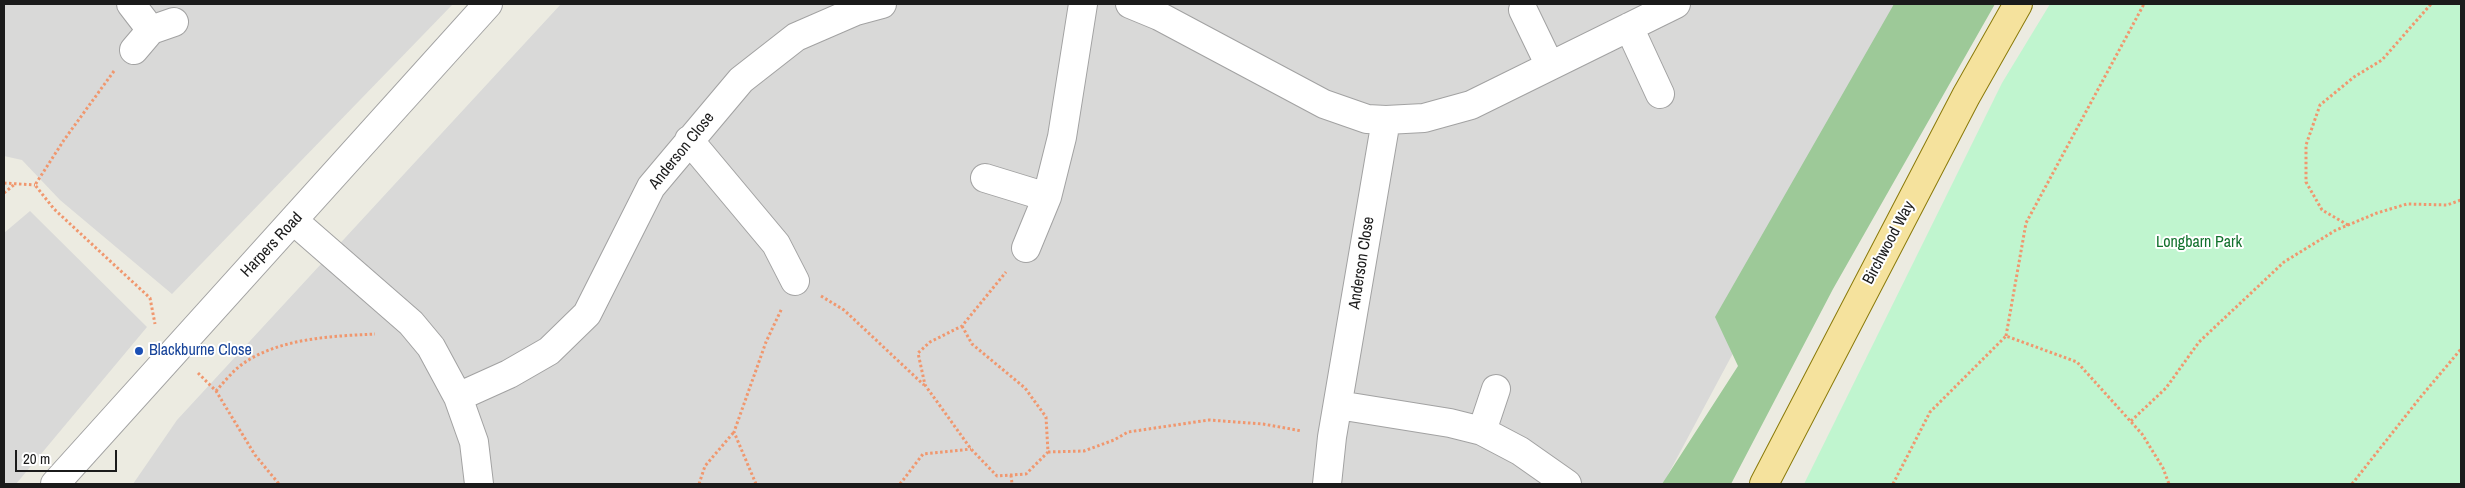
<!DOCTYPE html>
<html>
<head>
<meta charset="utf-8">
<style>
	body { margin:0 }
	#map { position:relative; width:2465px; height:488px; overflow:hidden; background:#ecebe1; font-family:"Archivo Narrow",sans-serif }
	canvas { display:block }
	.frame { position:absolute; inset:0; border:5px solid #1b1b1b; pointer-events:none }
	.scale { position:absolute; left:15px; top:450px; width:102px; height:22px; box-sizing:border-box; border:2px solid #1b1b1b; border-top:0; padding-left:6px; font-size:15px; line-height:18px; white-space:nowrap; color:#1b1b1b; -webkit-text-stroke:4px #fff; paint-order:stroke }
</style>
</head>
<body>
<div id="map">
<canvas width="2465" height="488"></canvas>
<div class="frame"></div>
<div class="scale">20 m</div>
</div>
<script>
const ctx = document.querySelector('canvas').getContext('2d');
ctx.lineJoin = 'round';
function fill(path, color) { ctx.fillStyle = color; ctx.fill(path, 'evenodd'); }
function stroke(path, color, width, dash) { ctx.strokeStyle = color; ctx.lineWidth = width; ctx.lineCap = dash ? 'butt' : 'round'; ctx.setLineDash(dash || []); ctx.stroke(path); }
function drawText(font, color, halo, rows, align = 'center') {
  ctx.font = font + ' "Archivo Narrow",sans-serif'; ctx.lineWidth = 4; ctx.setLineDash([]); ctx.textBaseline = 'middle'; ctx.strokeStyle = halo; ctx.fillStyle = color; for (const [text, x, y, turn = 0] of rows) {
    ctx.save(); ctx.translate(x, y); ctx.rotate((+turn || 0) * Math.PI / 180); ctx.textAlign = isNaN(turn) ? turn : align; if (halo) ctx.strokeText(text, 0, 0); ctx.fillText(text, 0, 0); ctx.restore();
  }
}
fill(new Path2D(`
	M4,4H453L172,294L60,200L22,160L4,156Z
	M561,4H1920L1663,484H133L177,420Z
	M30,211L147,327L16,484H4V233Z`), '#d9d9d8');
fill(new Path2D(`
	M1894,4H1995L1833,289L1731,484H1662L1738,366L1715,317Z`), '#9dc998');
fill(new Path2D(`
	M2050,4H2461V484H1804L2002,83Z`), '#c0f5cf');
const minor = new Path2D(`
	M131,4L151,30
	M1130,4L1159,16L1324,104L1367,119L1386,120L1424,118L1471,105L1676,4
	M1523,10L1550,66
	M1629,27L1660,94
	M134,50L151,30L174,22
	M689,140L776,244L795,281
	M985,178L1047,197
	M294,221L411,323L431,347L458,397L474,442L479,484
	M1026,248L1047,197L1062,137L1083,4
	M458,397L509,374L549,351L587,314L651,187L741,80L796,37L856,11L882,4
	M1338,405L1450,423L1482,431L1520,451L1567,484
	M1482,431L1496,389
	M55,484L488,4
	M1327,484L1332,437L1386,120`);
const major = new Path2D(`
	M1764,484L1966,96L2018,4`);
stroke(minor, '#a2a2a2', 30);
stroke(major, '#8a7a09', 30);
stroke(new Path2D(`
	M114,71L64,140L35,185L54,209L150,298L155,324
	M4,183L35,185
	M4,193L15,184
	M2348,225L2322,210L2306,182V145L2320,105L2354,77L2382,60L2431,4
	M821,296L844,310L924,385
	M962,326L972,344L1025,388L1046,417L1048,452L1026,474L997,476L971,449L925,385L918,353L930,342L962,326L1006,272
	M2006,336L2026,223L2144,4
	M198,373L216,391L255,455L279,484
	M216,391C225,381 235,368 247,361C283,338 334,336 375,334
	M2131,421L2166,388L2199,342L2284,262L2336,230L2377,213L2407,204L2447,205L2461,200
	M1048,452L1084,451L1114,440L1128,432L1209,420L1263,424L1302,431
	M1011,475L1012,484
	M699,484L705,466L734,432
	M756,484L734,432L766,342L782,308
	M900,484L923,454L971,449
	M1893,484L1930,412L2006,336L2077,362L2142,434L2163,468L2169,484
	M2352,484L2419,399L2461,349`), '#f0976e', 3, [2.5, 2.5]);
stroke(minor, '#fff', 28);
stroke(major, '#f5e29d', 28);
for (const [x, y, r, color] of [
	[139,351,5,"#1a4fb4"]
]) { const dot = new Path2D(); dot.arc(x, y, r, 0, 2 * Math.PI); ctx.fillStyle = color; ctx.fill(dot); stroke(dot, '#fff', 2); }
drawText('16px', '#1b1b1b', '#fff', [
	["Anderson Close",682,151,-51],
	["Birchwood Way",1889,243,-62],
	["Harpers Road",272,245,-47],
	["Anderson Close",1362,263,-81]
]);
drawText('16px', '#12712d', '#fff', [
	["Longbarn Park",2199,243]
]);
drawText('16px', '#164399', '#fff', [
	["Blackburne Close",149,351]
], 'left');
</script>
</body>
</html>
